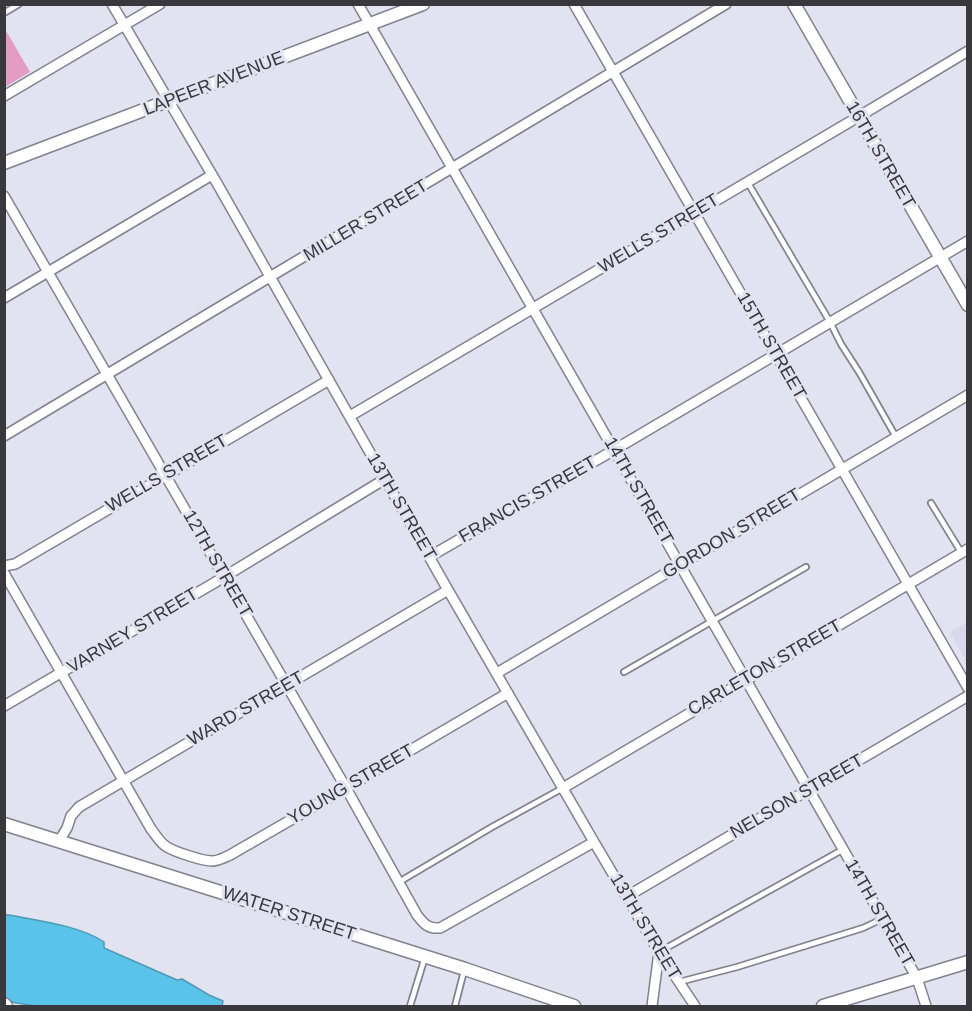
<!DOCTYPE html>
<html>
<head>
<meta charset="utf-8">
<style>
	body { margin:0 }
	#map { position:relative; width:972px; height:1011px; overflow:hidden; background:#e2e3f0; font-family:Arial,sans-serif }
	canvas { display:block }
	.frame { position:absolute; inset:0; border:6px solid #38383d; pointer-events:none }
</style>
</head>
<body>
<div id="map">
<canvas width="972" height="1011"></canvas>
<div class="frame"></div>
</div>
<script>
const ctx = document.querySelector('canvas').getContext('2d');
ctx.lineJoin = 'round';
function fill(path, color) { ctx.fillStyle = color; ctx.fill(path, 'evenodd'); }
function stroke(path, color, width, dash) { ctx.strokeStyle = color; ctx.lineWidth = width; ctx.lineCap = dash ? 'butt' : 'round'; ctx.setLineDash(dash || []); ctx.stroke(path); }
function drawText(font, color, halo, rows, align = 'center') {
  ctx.font = font + ' Arial,sans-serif'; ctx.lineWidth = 6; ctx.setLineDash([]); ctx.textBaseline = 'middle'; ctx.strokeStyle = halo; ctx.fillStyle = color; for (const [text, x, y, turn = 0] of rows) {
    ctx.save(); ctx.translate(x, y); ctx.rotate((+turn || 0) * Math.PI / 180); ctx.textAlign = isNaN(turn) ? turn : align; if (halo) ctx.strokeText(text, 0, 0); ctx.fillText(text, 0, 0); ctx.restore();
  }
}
fill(new Path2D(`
	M967,622V663L950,632Z`), '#d7d8ec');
fill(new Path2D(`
	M5,29L30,72L5,87H4Z`), '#e49bc4');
const water = new Path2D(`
	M4,914C34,920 79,925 104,942V948L177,980L182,979L209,995L223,1001L222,1006H35L5,1001Z`);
fill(water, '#5ac3e9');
stroke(water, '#5099b5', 1.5);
const lane = new Path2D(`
	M4,13L19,4
	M748,183L830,322L841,344L859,372L896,437
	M931,503L961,552
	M624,672L806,567
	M399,882L492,827L563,788
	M659,952L842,850
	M679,982L737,967L863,928L882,919
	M410,1006L425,957
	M455,1006L464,971`);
const street = new Path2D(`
	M112,4L218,185L448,590L594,842L659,952L695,1006
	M358,4L917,978L926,1006
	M574,4L968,688
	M4,96L160,4
	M4,196L346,788L417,915C424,924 428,929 440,928L594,842
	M4,298L212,175
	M350,416L858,117L968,51
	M4,436L726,4
	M429,557L614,450L968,241
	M4,566L15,564L329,380
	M4,573L151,829C156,835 160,843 167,847C175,852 203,861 212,861C219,861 225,857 230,855L346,788L508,693
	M497,673L968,395
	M4,706L214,583L385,479
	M563,788L968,549
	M59,841L67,828L71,816L79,807L448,590
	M626,897L968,696
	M652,1006L659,952`);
const secondary = new Path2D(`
	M794,4L968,305
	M4,163L423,4
	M4,824L465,969L574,1006
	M4,1004L6,1006
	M823,1006L968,962`);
stroke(lane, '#81828e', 8);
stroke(street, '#81828e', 12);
stroke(secondary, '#81828e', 15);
stroke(lane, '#fff', 4.5);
stroke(street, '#fff', 9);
stroke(secondary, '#fff', 12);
drawText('18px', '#38383d', '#e2e3f0', [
	["LAPEER AVENUE",214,84,-21],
	["16TH STREET",880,155,60],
	["MILLER STREET",366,221,-31],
	["WELLS STREET",659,234,-31],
	["15TH STREET",771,346,60],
	["WELLS STREET",167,474,-30],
	["14TH STREET",638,491,60],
	["FRANCIS STREET",528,500,-30],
	["13TH STREET",401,507,60],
	["GORDON STREET",732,534,-31],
	["12TH STREET",217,564,60],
	["VARNEY STREET",133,631,-31],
	["CARLETON STREET",765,668,-30],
	["WARD STREET",246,709,-30],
	["YOUNG STREET",351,785,-30],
	["NELSON STREET",797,797,-30],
	["14TH STREET",879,913,60],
	["WATER STREET",289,914,18],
	["13TH STREET",645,927,59]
]);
</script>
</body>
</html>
